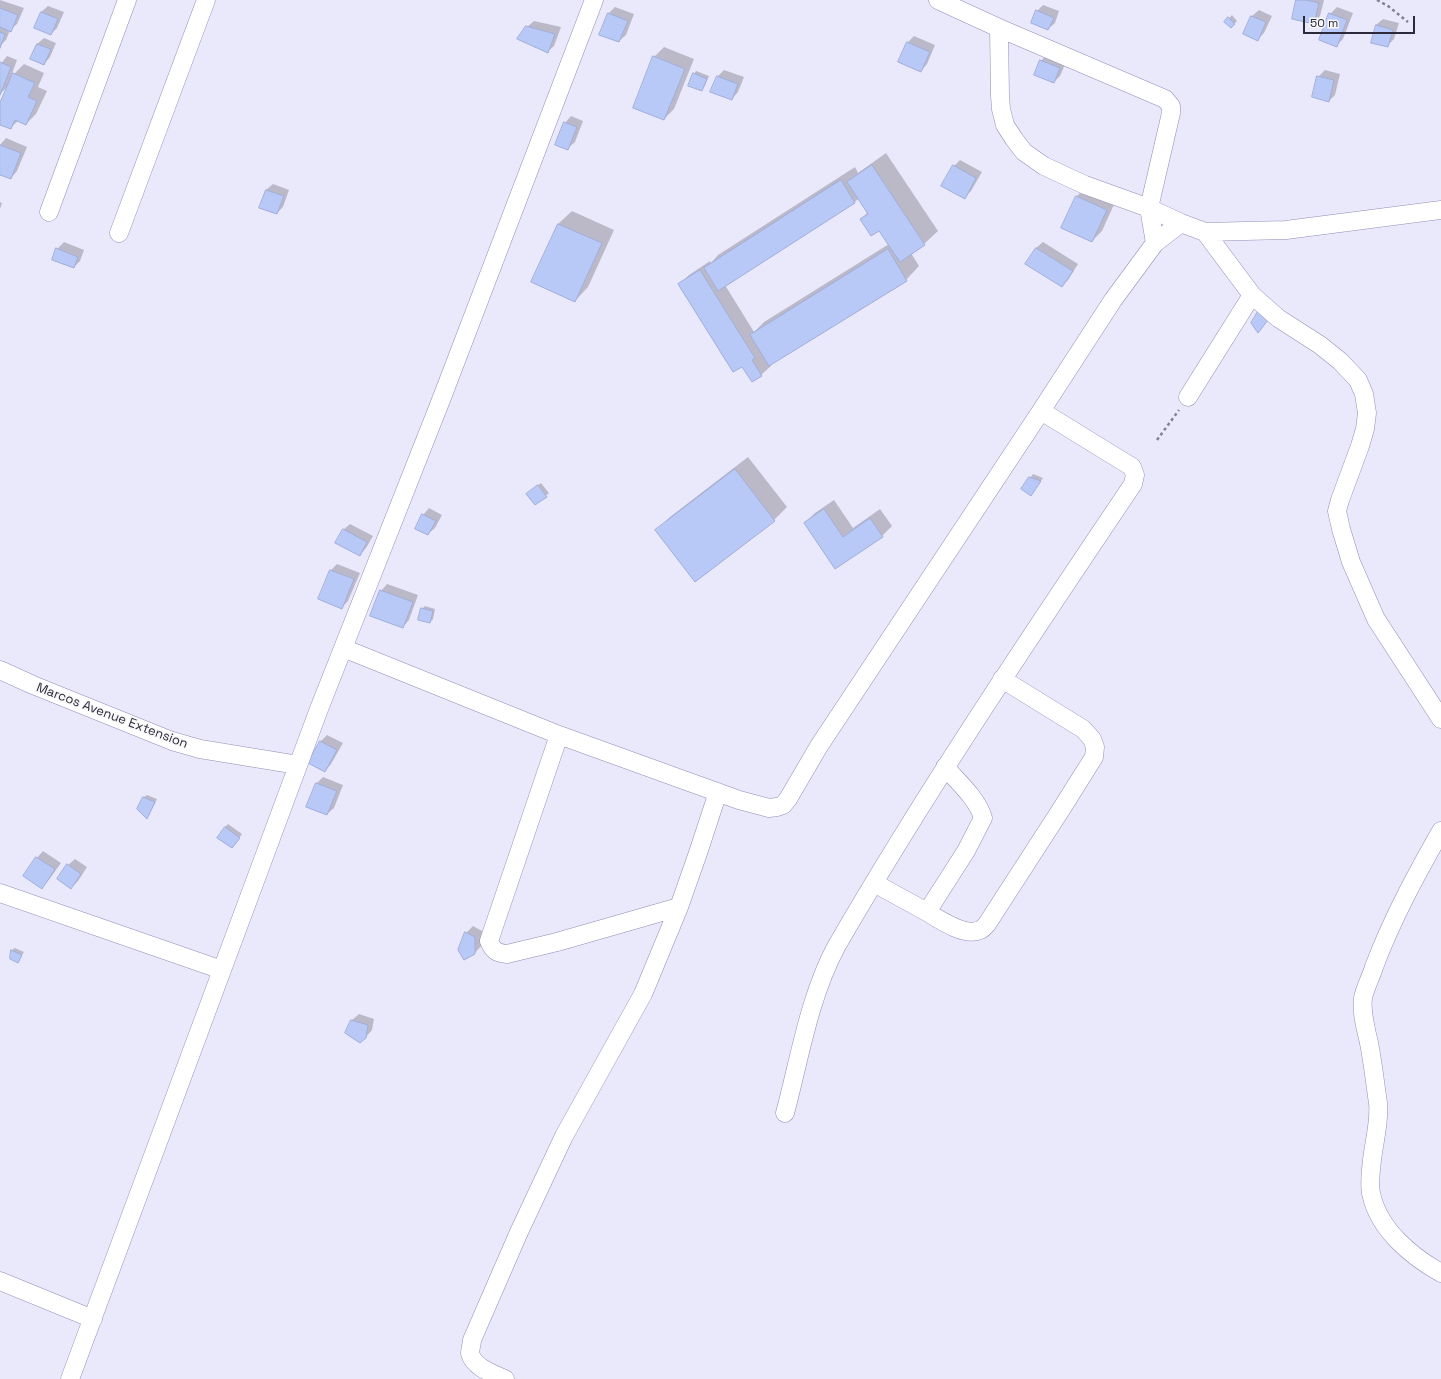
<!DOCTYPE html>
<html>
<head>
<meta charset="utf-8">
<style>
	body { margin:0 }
	#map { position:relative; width:1441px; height:1379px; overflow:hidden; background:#eae8fb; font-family:"Space Grotesk",sans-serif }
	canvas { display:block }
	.scale { position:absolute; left:1303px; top:16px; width:112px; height:18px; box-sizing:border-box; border:2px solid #2b293a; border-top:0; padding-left:5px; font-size:12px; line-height:14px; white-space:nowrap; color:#2b293a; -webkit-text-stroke:3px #f8f8f8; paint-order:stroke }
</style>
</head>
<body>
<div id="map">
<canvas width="1441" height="1379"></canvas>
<div class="scale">50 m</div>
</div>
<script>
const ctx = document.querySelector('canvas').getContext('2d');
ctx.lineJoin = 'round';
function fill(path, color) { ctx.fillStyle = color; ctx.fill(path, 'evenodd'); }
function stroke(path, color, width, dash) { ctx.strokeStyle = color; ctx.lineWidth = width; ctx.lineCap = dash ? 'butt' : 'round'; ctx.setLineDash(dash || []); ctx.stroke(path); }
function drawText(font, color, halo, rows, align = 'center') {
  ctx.font = font + ' "Space Grotesk",sans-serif'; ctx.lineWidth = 3; ctx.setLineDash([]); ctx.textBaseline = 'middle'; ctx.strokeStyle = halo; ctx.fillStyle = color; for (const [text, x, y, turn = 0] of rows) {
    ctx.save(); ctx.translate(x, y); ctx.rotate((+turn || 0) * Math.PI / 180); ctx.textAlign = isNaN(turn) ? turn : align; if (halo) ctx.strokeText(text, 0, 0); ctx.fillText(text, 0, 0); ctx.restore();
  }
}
fill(new Path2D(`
	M0,0L24,8L17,24L10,30L6,40L0,46Z
	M1297,0H1324L1320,16L1314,22Z
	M1043,5L1059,11L1055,23L1048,29L1037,11Z
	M48,6L64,12L57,28L51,34L41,12Z
	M615,7L634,14L626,35L619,41L609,13Z
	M1337,7L1353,13L1343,39L1336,46L1330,14Z
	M1259,10L1272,16L1264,33L1258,39L1245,34L1252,16Z
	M1232,15L1237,21L1231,27L1225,22Z
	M1383,19L1399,23L1394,39L1387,46L1376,25Z
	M534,21L561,27L554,46L547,52L527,27Z
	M914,36L935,45L927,64L921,71L907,43Z
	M44,38L56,43L50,57L44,64L31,59L37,44Z
	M664,47L694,59L674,109L664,119L654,57Z
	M1047,54L1066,62L1060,76L1054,82L1041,61Z
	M7,56L17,60L9,82L10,83L14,74L24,64L44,73L38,87L47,91L36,114L26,124L18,121L10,128L0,124V106L9,85L0,94V65Z
	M724,70L744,77L738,92L732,99L712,91L718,76Z
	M1325,70L1340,74L1335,95L1329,101L1318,77Z
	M696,71L709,76L704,87L701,90L694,74Z
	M571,116L583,121L575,142L568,148L565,123Z
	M6,138L27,147L17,171L11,178L0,173V145Z
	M886,153L938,231L924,244L911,253L919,266L906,280L770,364L771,366L761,375L743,365L679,285L689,275L710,261L711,263L718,255L855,167L858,173ZM859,198L868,212L861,219L880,230L889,244L764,322L754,332L725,285L855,202Z
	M960,160L982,172L971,191L964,198L954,166Z
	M273,184L289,190L283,207L277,213L260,207L266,190Z
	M1087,186L1116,200L1102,231L1092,241L1063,227L1077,196Z
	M0,202L2,203L0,209Z
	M572,211L614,230L588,287L575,301L532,282L558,224Z
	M64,242L84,250L80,261L74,267L57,249Z
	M1043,242L1078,264L1068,280L1062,286L1036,248Z
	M748,457L787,507L774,520L657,531L670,517Z
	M1033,474L1043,478L1031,495L1022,489Z
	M541,483L549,493L535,504L531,491Z
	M834,500L853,528L880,509L892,526L882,536L835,568L805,523L815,513Z
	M429,508L442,515L435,528L428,534L423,515Z
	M350,524L373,536L366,548L360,555L343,530Z
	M337,564L360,573L348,601L342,607L319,599L331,570Z
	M387,584L418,595L409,620L403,627L381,591Z
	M425,606L435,609L433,619L430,622L422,609Z
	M327,735L343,743L331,764L325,771L321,741Z
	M323,777L343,785L334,808L327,814L307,807L317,783Z
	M147,795L157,799L149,815L147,817L144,797Z
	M228,824L242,834L235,844L225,827Z
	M43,851L61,863L48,881L42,887L37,858Z
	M75,859L87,867L78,881L71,888L68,865Z
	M473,926L482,931L481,946L475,953L466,933Z
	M15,948L24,952L18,961L11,958L12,950Z
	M359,1014L374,1019L372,1030L366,1037L346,1033L352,1020Z`), '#0003');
const building = new Path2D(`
	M1296,0H1306L1319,3L1314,24L1292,19Z
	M0,8L18,15L11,32L0,27Z
	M1036,10L1054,18L1048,30L1031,23Z
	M41,12L58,19L51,35L34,28Z
	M608,13L628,21L619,42L599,35Z
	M1329,13L1347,20L1337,47L1319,40Z
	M1251,16L1266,22L1258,41L1243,34Z
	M1228,17L1235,24L1231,28L1224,22Z
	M1376,25L1393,30L1388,47L1371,43Z
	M526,26L555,34L548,53L517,39Z
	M0,32L5,34L0,48Z
	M907,42L930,52L921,72L898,62Z
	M37,44L51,49L44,65L30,59Z
	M653,56L685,69L664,120L633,108Z
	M1040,60L1060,68L1054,83L1034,75Z
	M0,62L11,67L0,95Z
	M13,73L35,83L28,97L37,101L26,125L15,120L11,129L0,125V103Z
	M693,73L707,79L702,91L688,86Z
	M717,76L738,84L732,100L710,92Z
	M1317,76L1334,80L1329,102L1312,97Z
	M564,122L577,127L568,150L555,145Z
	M0,145L21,153L11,179L0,175Z
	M872,165L925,245L900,262L879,231L871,236L860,219L868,214L847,182Z
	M953,165L976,178L965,199L941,186Z
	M841,180L855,203L718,291L704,268Z
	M266,190L284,196L277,214L259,208Z
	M1076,196L1107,210L1092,242L1061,228Z
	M558,224L602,243L575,302L531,282Z
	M56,248L78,257L74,268L52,260Z
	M1036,248L1073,271L1062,287L1025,264Z
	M888,249L907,281L769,366L750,335Z
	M700,270L755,358L752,360L762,376L752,382L742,367L733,372L678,284Z
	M1259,310L1268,320L1258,333L1251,323Z
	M735,469L775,521L695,582L655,530Z
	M1029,477L1041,481L1031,496L1021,489Z
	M538,485L547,497L535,505L526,494Z
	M824,509L843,537L870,518L883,537L835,569L804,523Z
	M422,514L436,521L428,535L415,529Z
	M343,529L367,542L360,556L335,543Z
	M330,570L354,579L342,609L318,599Z
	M380,590L413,602L403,628L370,616Z
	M421,608L433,611L430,623L418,620Z
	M320,741L337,750L325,772L308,763Z
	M316,783L337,791L327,815L306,807Z
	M143,797L155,802L147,819L137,809Z
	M225,827L240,838L232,848L217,838Z
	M36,857L55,869L42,889L23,876Z
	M67,864L81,874L71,889L57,879Z
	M465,932L475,937V954L464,960L458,950Z
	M11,950L22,955L18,963L10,959Z
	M351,1020L368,1025L366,1038L360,1043L345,1033Z`);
fill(building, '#b9c9f7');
stroke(building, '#9fadd8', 1);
const street = new Path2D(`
	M938,0L999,28L1000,96L1001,109L1005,125L1014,139L1024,152L1044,166L1085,185L1149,208L1181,223L1205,232L1286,230L1441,210
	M999,28L1165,99L1171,106V113L1149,208L1155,243
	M49,212L127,0
	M1205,232L1252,295L1278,318L1320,345L1340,361L1358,380L1364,394L1367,413L1365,429L1360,446L1340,500L1337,511L1341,529L1351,562L1376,619L1441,719
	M119,233L206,0
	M1188,397L1252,295
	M343,648L559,735L739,800L769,808L777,807L783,805L788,799L819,746L1041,411L1113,300L1155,243L1181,223
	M0,670L33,685L172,741L200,749L298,765
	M559,735L489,941C493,951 497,953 507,954L557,942L679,907
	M1441,831C1416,875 1392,919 1374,967C1371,977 1365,988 1363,998C1361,1013 1366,1029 1369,1043C1373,1063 1375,1083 1378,1103C1380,1121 1374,1142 1372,1160C1371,1170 1369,1183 1371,1193C1378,1229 1411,1256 1441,1273
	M874,883L927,912L966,851L983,818C977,798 958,782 945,767
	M0,893L222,970
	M927,912C940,920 965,937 980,930C983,929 985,926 987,924L1062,808L1094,757L1095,747L1092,739L1083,729L1002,679
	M785,1113C800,1057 809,998 836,947C928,788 1031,636 1133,484L1135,475L1132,467L1041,411
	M0,1281L93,1319
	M70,1379L319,709L441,400L594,0
	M505,1379C493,1374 473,1367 470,1353C470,1349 472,1344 472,1340L519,1232L564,1136L643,994L679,907L698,853L718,792`);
stroke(street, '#928db8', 19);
stroke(new Path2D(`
	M1377,0L1388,6L1408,22
	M1157,440L1179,410`), '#828092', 2.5, [3, 3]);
stroke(street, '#fff', 18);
drawText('13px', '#2b293a', '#f8f8f8', [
	["Marcos Avenue Extension",112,716,21]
]);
</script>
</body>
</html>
